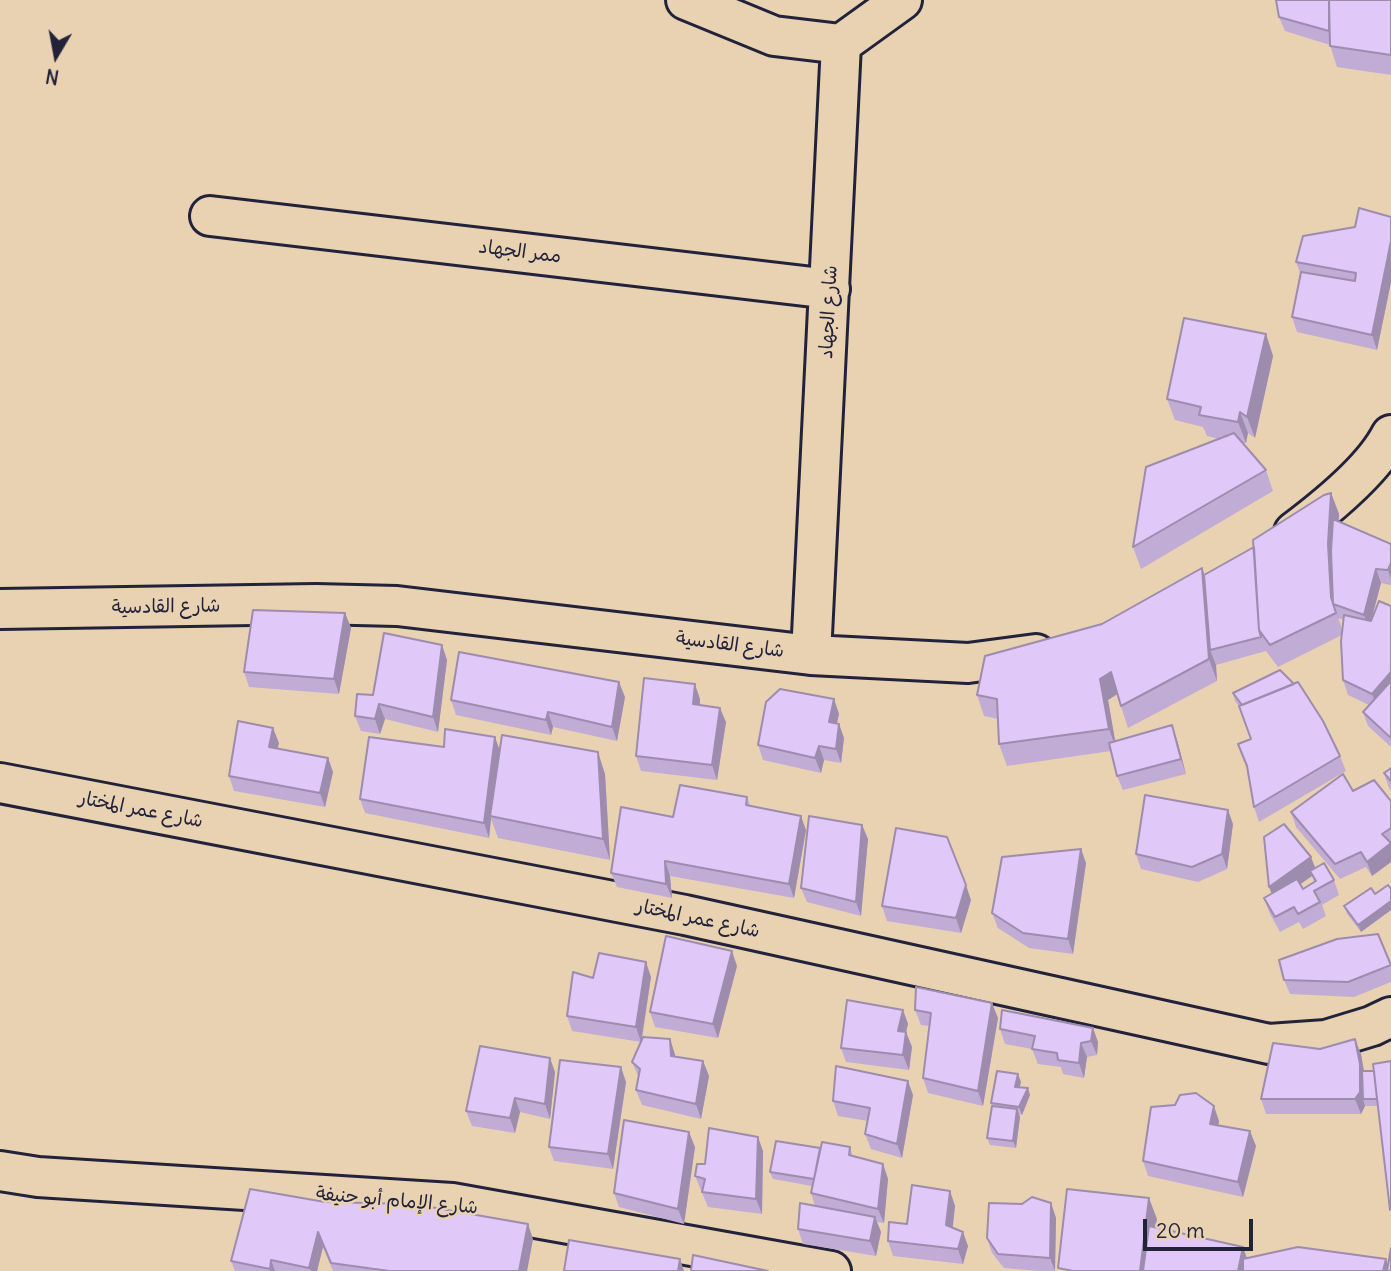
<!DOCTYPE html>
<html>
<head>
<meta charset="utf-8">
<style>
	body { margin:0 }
	#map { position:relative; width:1391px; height:1271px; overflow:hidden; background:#e9d2b2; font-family:Delius,sans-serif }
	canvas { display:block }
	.north { position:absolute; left:21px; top:21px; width:70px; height:70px; -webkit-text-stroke:5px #e9d2b2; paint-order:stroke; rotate:190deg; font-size:19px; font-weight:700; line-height:28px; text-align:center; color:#22223b }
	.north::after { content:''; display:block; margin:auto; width:24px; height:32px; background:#22223b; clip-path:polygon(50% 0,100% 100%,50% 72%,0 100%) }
	.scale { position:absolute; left:1143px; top:1219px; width:110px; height:32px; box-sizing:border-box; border:4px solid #22223b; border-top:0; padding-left:9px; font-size:21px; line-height:24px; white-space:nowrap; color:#22223b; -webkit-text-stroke:5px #e9d2b2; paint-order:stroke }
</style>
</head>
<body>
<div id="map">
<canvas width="1391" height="1271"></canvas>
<div class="north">N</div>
<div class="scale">20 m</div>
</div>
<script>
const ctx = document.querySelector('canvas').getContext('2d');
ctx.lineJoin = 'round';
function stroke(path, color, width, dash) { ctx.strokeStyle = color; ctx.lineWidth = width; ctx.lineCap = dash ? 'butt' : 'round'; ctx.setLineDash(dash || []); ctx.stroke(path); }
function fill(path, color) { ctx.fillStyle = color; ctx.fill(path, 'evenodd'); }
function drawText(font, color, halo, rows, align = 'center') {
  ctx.font = font + ' Delius,"Playpen Sans Arabic",sans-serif'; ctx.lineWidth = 5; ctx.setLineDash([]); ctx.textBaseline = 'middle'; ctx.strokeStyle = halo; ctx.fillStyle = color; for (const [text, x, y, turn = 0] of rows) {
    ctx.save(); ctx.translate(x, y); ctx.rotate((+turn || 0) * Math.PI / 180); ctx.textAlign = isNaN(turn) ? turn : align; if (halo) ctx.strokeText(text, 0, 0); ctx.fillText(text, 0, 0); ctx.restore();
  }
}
const minor = new Path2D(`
	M686,0L774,36L841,44
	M841,44L902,0
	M210,216L830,289
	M1294,532C1326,508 1373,470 1391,435
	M0,609L316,604L397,606L811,655L968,663L1036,654
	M811,655L841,44
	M0,783L685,915L1269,1044L1326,1040L1372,1026L1391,1017
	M0,1171L38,1177L452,1203L831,1271`);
stroke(minor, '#22223b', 44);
stroke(minor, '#e9d2b2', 38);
fill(new Path2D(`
	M1391,0V75L1337,67L1330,45L1285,31L1279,17Z
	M1391,217V282L1377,350L1297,332L1292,317L1301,275L1296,262L1355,227Z
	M1266,334L1273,356L1255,438L1248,433L1246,443H1242L1266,470L1273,491L1141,569L1133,547L1219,439L1207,436L1203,427L1175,420L1167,399Z
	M1331,493L1339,514V521L1391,544V585L1381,583L1371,620L1391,606V747L1368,726L1363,712L1369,705L1348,695L1343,680L1342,635L1278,667L1266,651L1216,665L1217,681L1128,728L1117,694L1108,700L1115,741L1177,740L1186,774L1123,790L1117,776L1111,751L1007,766L999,744L998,719L984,716L977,695L1102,624L1204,575L1254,547ZM1338,618L1344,620L1342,630Z
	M345,613L351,628L339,694L249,687L244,672Z
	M442,645L447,660L438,732L385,719L380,734L361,731L355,716L373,695Z
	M1233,693L1340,756L1346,771L1259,822L1254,807L1251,739L1239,706L1235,701Z
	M625,697L617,741L553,727L551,735L456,715L451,700Z
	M700,699V704L726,722L717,780L641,771L636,756Z
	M834,699L839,714L837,723L839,724L844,738L841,763L824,760L821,773L763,760L758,745Z
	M279,743L277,749L328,758L333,772L325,807L234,791L229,776Z
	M444,747L500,751L605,774L610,860L498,838L491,819L489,838L365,813L360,799Z
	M1391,768V790L1389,788L1384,773Z
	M1353,791L1391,801V862L1372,876L1366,867L1340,879L1296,827L1291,812Z
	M747,797L750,805L806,830L794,898L670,876L672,898L617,887L611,873L673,817Z
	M1233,824L1227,869L1198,882L1141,869L1136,854Z
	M862,825L868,839L861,916L807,902L801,888Z
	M1086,863L1073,954L1029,948L998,928L992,913Z
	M1315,868L1334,880L1339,895L1322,905L1326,916L1303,929L1299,922L1280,932L1269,912L1264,898L1272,893L1269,887ZM1312,876L1314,882L1303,889L1300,884Z
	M1391,889V910L1361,932L1347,914L1344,906Z
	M971,900L961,933L887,921L882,906Z
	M1391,964V982L1354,997L1290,994L1284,980Z
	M737,966L718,1038L655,1027L650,1012Z
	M651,977L642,1040L670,1039L675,1057L703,1061L709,1076L701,1119L642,1105L636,1090L639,1078L632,1062L641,1042L572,1031L567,1016L593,978Z
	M903,1010L908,1024L906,1032L912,1047L909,1070L846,1062L841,1048Z
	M915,1010L998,1018L983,1106L928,1093L923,1078L929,1026L921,1025Z
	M1002,1010L1098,1042L1097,1055L1087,1057L1084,1078L1063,1074L1061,1067L1038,1064L1032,1049L1005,1044L1000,1029Z
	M1361,1054L1364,1071H1374L1391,1061V1211L1378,1106H1365L1361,1114H1266L1261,1099Z
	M555,1072L550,1119L520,1112L515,1133L472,1126L466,1111Z
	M626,1082L613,1169L554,1161L549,1147Z
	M1021,1082L1019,1087L1030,1095L1022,1115L1019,1114L1020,1117L1016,1148L990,1145L987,1138L992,1106L991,1103Z
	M913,1095L902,1158L871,1149L865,1134L868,1121L838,1116L833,1101Z
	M1219,1121L1218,1125L1256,1146L1243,1197L1148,1176L1143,1161Z
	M695,1147L684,1224L619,1207L614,1193Z
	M850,1147L853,1157L883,1164L888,1179L884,1223L877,1222L881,1232L876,1256L803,1244L798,1229L815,1206L811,1193L812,1186L773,1179L770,1172L820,1148Z
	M763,1151L762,1214L708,1207L695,1176L705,1164Z
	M250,1189L533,1239L527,1271H333L323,1247L317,1271H235L231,1261Z
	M950,1191L955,1206L953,1228L968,1246L963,1264L893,1256L888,1241L907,1224Z
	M1051,1203L1056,1218L1055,1271H1039L1004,1268L992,1253L987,1238L1022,1204Z`), '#c1acd5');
fill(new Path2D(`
	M1391,241V282L1377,350L1372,335Z
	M1266,334L1273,356L1255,438L1247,417Z
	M1240,412L1248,433L1246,443L1238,422Z
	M1331,493L1339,514L1333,604L1344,634L1331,597L1328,544Z
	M1391,563V579L1388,570Z
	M1202,568L1210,589V650L1216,665L1217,681L1209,659Z
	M1376,569L1381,583L1369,629L1364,615Z
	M345,613L351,628L339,694L334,679Z
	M442,645L447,660L438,732L433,717Z
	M1111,672L1119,693L1108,700L1117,751L1109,729L1100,679Z
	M1391,672V693L1378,709L1372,694Z
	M619,682L625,697L617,741L612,727Z
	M695,684L700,699L699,718L693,704Z
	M834,699L839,714L834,736L829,722Z
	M379,704L385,719L380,734L375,719Z
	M720,708L726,722L717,780L712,765Z
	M548,712L553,727L551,735L546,720Z
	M839,724L844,738L841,763L836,749Z
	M1172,725L1177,740L1186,774L1181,759Z
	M273,728L279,743L274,762L269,747Z
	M495,737L500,751L490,816L491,819L489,838L484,823Z
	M819,746L824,760L821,773L815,758Z
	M598,752L605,774L610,860L603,839Z
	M328,758L333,772L325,807L320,793Z
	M1228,810L1233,824L1227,869L1222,854Z
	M801,816L806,830L794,898L789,884Z
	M862,825L868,839L861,916L856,902Z
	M1391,843V862L1372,876L1367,862Z
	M1081,849L1086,863L1073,954L1068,939Z
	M1311,857L1317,872L1310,871L1312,876L1275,902L1269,887Z
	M665,861L670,876L672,898L666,884Z
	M966,885L971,900L961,933L956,918Z
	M1391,901V910L1361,932L1358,925Z
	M732,951L737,966L718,1038L713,1024Z
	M646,962L651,977L641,1042L636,1027Z
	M992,1003L998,1018L983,1106L978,1091Z
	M903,1010L908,1024L906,1032L912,1047L909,1070L903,1055L898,1031Z
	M1093,1028L1098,1042L1097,1055L1091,1041Z
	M670,1039L675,1054L676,1071L671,1056Z
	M1355,1039L1361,1054L1365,1078L1363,1099L1365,1106L1361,1114L1355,1099Z
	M1081,1043L1087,1057L1084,1078L1079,1063Z
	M550,1058L555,1072L550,1119L545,1104Z
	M703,1061L709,1076L701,1119L696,1104Z
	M621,1067L626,1082L613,1169L608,1154Z
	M1018,1074L1021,1082L1018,1094L1015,1087Z
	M908,1081L913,1095L902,1158L897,1144Z
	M1028,1088L1030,1095L1022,1115L1019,1107Z
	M515,1098L520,1112L515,1133L510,1118Z
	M1214,1106L1219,1121L1216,1139L1210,1124Z
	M1017,1109L1020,1117L1016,1148L1013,1141Z
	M1250,1131L1256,1146L1243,1197L1238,1182Z
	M689,1132L695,1147L684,1224L678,1209Z
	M758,1137L763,1151L762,1214L756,1199Z
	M883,1164L888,1179L884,1223L878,1209Z
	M950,1191L955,1206L951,1240L946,1225Z
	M1149,1198L1157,1219L1150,1271H1140Z
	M1051,1203L1056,1218L1055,1271L1050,1258Z
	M875,1217L881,1232L876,1256L870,1241Z
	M528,1224L533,1239L527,1271H519Z
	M318,1232L323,1247L317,1271H311L309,1268Z
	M963,1232L968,1246L963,1264L958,1249Z
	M1243,1247L1248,1261L1246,1271H1238Z
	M680,1259L684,1271H678Z
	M1386,1259L1390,1271H1383Z
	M271,1260L275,1271H270V1269Z`), '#9d8cae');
const building = new Path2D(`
	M1276,0H1329V31L1279,17Z
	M1329,0H1391V55L1330,46Z
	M1359,208L1391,217V241L1372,335L1292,317L1301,272L1355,281L1356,273L1296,262L1303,236L1355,227Z
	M1184,318L1266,334L1247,417L1240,412L1238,422L1199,415L1201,407L1167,399Z
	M1234,433L1266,470L1133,547L1146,467Z
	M1331,493L1328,544L1331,597L1336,613L1270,645L1259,630L1253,540L1324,495Z
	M1333,519L1391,544V563L1388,570L1376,569L1364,615L1333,604L1331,551Z
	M1254,547L1259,630L1261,637L1210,650L1204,575Z
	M1202,568L1209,659L1121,706L1111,672L1100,679L1109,729L999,744L997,699L977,695L985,656L1102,624Z
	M1379,601L1391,606V672L1372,694L1343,680L1341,641L1344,615L1371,621Z
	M253,610L345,613L334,679L244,672Z
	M384,633L442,645L433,717L379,704L375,719L355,716L357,694L373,695Z
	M459,652L619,682L612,727L548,712L546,720L451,700Z
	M1280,670L1294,684L1242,705L1233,693Z
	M644,678L695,684L693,704L720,708L712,765L636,756Z
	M1391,681V738L1363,712Z
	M1298,682L1323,721L1340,756L1254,807L1247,766L1238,744L1251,739L1239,706Z
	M780,689L834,699L829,722L839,724L836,749L819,746L815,758L758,745L766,702Z
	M238,721L273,728L269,747L328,758L320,793L229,776Z
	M1172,725L1181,759L1117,776L1109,743Z
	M445,729L495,737L484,823L360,799L369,737L444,747Z
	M502,735L598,752L603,839L490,816Z
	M1391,768V781L1384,773Z
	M1343,774L1353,791L1374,780L1391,801V828L1382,834L1391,843L1367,862L1361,852L1335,864L1291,812Z
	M680,785L747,797L746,805L801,816L789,884L665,861L666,884L611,873L621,807L673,817Z
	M1145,795L1228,810L1222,854L1192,867L1136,854Z
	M809,816L862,825L856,902L801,888Z
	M1284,824L1311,857L1269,887L1264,837Z
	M896,828L947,837L966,885L956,918L882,906Z
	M1081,849L1068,939L1023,933L992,913L1002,857Z
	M1324,863L1334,880L1314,891L1320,902L1298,914L1294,907L1275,917L1264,898L1297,879L1303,889L1316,881L1310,871Z
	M1388,885L1391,889V901L1358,925L1344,906L1371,888L1375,894Z
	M1378,934L1391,965L1348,982L1284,980L1279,960L1337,939Z
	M666,936L732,951L713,1024L650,1012Z
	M599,953L646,962L636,1027L567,1016L573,972L593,978Z
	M916,987L992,1003L978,1091L923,1078L931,1013L915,1010Z
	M847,1000L903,1010L898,1031L906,1032L903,1055L841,1048Z
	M1002,1010L1093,1028L1091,1041L1081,1043L1079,1063L1058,1060L1057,1053L1032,1049L1035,1036L1000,1029Z
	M643,1037L670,1039L671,1056L703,1061L696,1104L636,1090L640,1069L632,1062Z
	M1355,1039L1360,1064V1092L1355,1099H1261L1273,1043L1320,1049Z
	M480,1046L550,1058L545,1104L515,1098L510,1118L466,1111Z
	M560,1060L621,1067L608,1154L549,1147Z
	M1391,1061V1209L1390,1210L1373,1064Z
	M836,1066L908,1081L897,1144L865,1134L870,1108L833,1101Z
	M997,1071L1018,1074L1015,1087L1028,1088L1019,1107L991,1103Z
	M1362,1071H1374L1377,1099H1363Z
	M1196,1093L1214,1106L1210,1124L1250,1131L1238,1182L1143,1161L1151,1107L1175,1105L1180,1095Z
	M992,1106L1017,1109L1013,1141L987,1138Z
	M624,1120L689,1132L678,1209L614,1193Z
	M709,1128L758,1137L756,1199L702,1192L705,1179L695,1176L697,1164H705Z
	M776,1141L820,1148L814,1179L770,1172Z
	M822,1142L850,1147L849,1155L883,1164L878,1209L811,1193Z
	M912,1185L950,1191L946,1225L963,1232L958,1249L888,1241L889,1222L907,1224Z
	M250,1189L325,1202L413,1204L528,1224L519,1271H389L331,1263L318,1232L309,1268L271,1260L270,1269L231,1261Z
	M1067,1189L1149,1198L1140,1271H1073L1058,1268Z
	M1032,1197L1051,1203L1050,1258L998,1254L987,1238L989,1203L1022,1204Z
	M800,1203L875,1217L870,1241L798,1229Z
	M1149,1226L1243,1247L1238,1271H1143Z
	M569,1240L680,1259L678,1271H564Z
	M1298,1247L1386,1259L1383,1271H1243V1259Z
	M1391,1248V1271H1387Z
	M693,1255L768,1271H691Z`);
fill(building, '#e0c8f8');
stroke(building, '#9d8cae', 2);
drawText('19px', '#22223b', '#e9d2b2', [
	["ممر الجهاد",520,252,7],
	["شارع الجهاد",829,312,-87],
	["شارع القادسية",166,607,-1],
	["شارع القادسية",730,645,7],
	["شارع عمر المختار",141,810,11],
	["شارع عمر المختار",698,919,12],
	["شارع الإمام أبو حنيفة",397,1201,5]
]);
</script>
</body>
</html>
